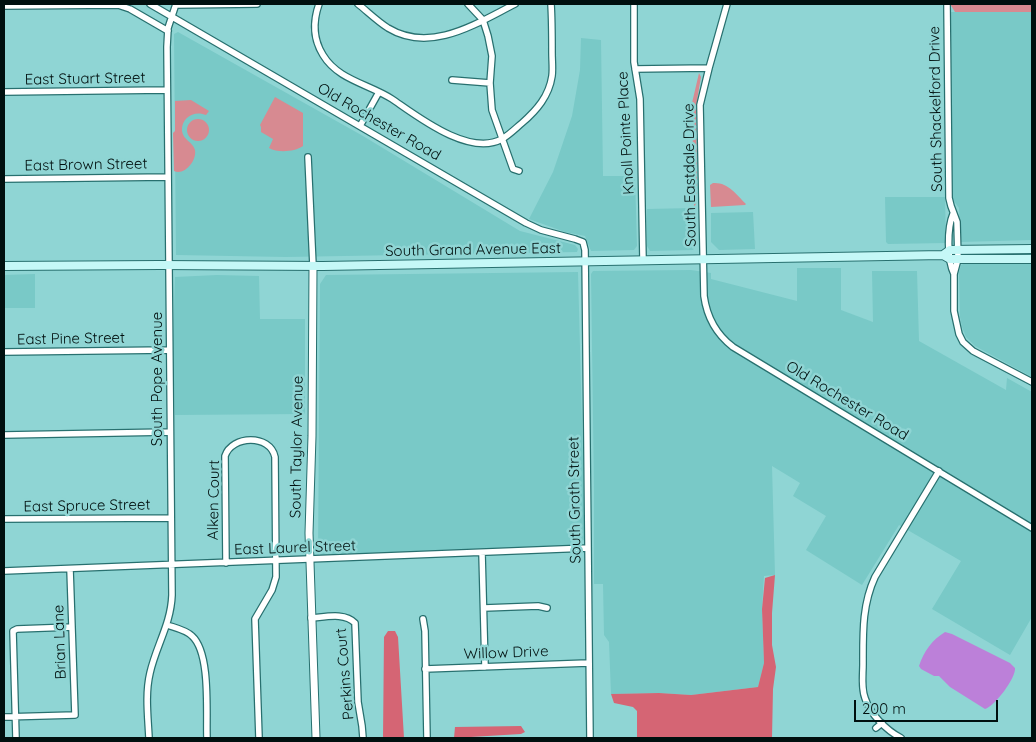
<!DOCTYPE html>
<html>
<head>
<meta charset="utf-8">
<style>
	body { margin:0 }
	#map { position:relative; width:1036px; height:742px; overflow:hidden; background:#8fd5d4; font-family:Quicksand,sans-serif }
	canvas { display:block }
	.frame { position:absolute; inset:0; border:5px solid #00100f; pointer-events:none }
	.scale { position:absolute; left:854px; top:700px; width:144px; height:22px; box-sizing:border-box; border:2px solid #00100f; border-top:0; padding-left:6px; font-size:15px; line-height:18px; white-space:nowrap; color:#00100f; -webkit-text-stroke:4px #8fd5d4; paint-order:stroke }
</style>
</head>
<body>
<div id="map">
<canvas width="1036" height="742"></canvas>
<div class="frame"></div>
<div class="scale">200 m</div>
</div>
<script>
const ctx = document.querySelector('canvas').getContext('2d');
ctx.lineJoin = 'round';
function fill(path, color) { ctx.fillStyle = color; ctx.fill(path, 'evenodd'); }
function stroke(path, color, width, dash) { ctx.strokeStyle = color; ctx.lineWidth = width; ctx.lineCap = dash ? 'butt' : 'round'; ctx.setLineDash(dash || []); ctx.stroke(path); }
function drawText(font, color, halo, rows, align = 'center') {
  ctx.font = font + ' Quicksand,sans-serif'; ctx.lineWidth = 5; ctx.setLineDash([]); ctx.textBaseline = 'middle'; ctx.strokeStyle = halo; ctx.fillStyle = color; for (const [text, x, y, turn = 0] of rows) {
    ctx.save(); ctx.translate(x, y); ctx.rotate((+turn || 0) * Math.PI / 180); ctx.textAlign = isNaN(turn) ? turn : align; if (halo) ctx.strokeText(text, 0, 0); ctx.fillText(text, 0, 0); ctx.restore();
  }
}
fill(new Path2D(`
	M949,12H1032V240L960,242L959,208L953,200L952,186Z
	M178,32L363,136L520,231L575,245L578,249L577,252L286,257L176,255L174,34Z
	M581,38L601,40L603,176H635L637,246L634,250L591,251L585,236L565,232L529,219L553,172L572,116L580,70Z
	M885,197H945L946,243L888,244L886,242Z
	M693,208L695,247L693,250L650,251L647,246V209Z
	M753,212L755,249L719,250L711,242V213Z
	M966,263L1032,264V377L975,346L966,337L962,327L960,317L959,272L961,265Z
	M797,268H841V310L873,322L872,271H917L919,341L1006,390L1007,378L1032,392V617L1010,655L932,609L961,561L899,525L862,585L806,550L826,516L793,496L800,483L772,466L775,575L764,576L762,609L764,663L758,687L691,695L659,693L611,694L609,642L604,635L603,584H594V489L591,274L593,271L691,270L711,273V279L797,301Z
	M578,272L585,539L578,544L571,546L329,557L318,555L320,284L326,275Z
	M35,274V308H4V275Z
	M217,275L259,276L260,319H305V414L175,415L173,345L175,277Z`), '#79c9c7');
fill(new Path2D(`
	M950,4H1032V12H955Z
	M699,73L701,77L696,106L697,202L694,207L692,103Z
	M275,97L303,113V146C294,152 278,153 269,148L273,139L261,132V127L260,125Z
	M191,100L209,111L206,115C195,110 181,117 182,131C183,140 193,142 195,150C197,161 184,176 174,171L173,133L175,131V101Z
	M187 130a11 11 0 1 1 22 0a11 11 0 1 1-22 0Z
	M713,183C728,182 736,194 746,204L745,205L711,207L710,185Z`), '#d78a91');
fill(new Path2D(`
	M775,575L772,613V645L776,667L773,689L772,738H637V711L633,707L614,703L611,694L659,693L691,695L758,687L764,663L762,609L765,578Z
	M388,631H395L398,637L404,738H383L384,637Z
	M521,726L525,732L521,734L454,738L455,727Z`), '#d56574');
fill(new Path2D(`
	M945,632L952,634L1010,663L1015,668C1016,678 995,706 985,709L950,687L939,676H934L921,669L919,666C924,651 932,640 945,632Z`), '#bc80d9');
const minor = new Path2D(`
	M150,4L526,223L541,230L575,239L583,242L585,250L590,738
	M319,4C313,21 313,39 323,55C338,80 369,84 392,99C417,116 469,157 502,139C509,135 516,128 522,123C537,110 549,96 552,76C553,69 552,61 552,53C552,37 552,20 551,4
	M358,4C368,12 377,21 388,28C431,54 477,23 515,4
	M468,4L483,20L488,36L492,56L490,83L492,110L513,169L519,171
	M634,4V62L640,99L643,260
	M727,4L709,68L700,105L704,296C707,318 716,334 733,347L1032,528
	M947,4L949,198L951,206L957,222L958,259L954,274V311L959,334L963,342L973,351L1032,382
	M176,5L257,4
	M4,6L118,5L130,9L168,31
	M635,69L709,68
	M452,80L490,83
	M4,92L167,90
	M360,126L379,92
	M308,157L313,266
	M4,179L168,177
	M953,214C947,228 947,260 954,274
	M4,352L169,350
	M4,435L169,432
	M4,519L170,518
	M482,553L485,667
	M226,563L225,456C232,435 270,434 275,457L276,577L272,590L255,619L259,738
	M4,571L588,548
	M484,608L538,606L547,608
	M311,618C325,617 345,612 355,623L358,702L362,726L363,738
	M423,619L425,631L427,738
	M167,625C176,628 186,630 192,636C211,653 206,713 207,738
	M425,669L588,663
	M4,717L75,715L70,569
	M876,728L882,723
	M16,738L13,631L17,629L72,627
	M149,738C148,717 145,694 150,673C156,646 171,624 172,595L167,47L168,28L176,4
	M901,738C886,730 870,714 865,698C861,688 863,675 863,664C863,633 862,605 875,577L939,471`);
const tertiary = new Path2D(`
	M313,266L312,436L309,533L316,738`);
const secondary = new Path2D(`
	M943,255L950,250L1032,249
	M4,266L160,265L323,266L943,255L950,259H1032`);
stroke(minor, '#28706f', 8);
stroke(tertiary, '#28706f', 9);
stroke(secondary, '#28706f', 10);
stroke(minor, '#fff', 5.5);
stroke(tertiary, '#fff', 7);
stroke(secondary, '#c5f8f7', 8);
drawText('15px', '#00100f', '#8fd5d4', [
	["East Stuart Street",85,79,-1],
	["South Shackelford Drive",936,109,-91],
	["Old Rochester Road",379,122,30],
	["Knoll Pointe Place",626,133,-93],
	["East Brown Street",86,165,-1],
	["South Eastdale Drive",690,175,-91],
	["South Grand Avenue East",473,250,-1],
	["East Pine Street",71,339,-1],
	["South Pope Avenue",157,379,-90],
	["Old Rochester Road",847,401,31],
	["South Taylor Avenue",297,447,-89],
	["Alken Court",214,500,-89],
	["South Groth Street",575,500,-91],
	["East Spruce Street",87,506,-1],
	["East Laurel Street",295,548,-2],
	["Brian Lane",60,642,-92],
	["Willow Drive",506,653,-2],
	["Perkins Court",345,674,-95]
]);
</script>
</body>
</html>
